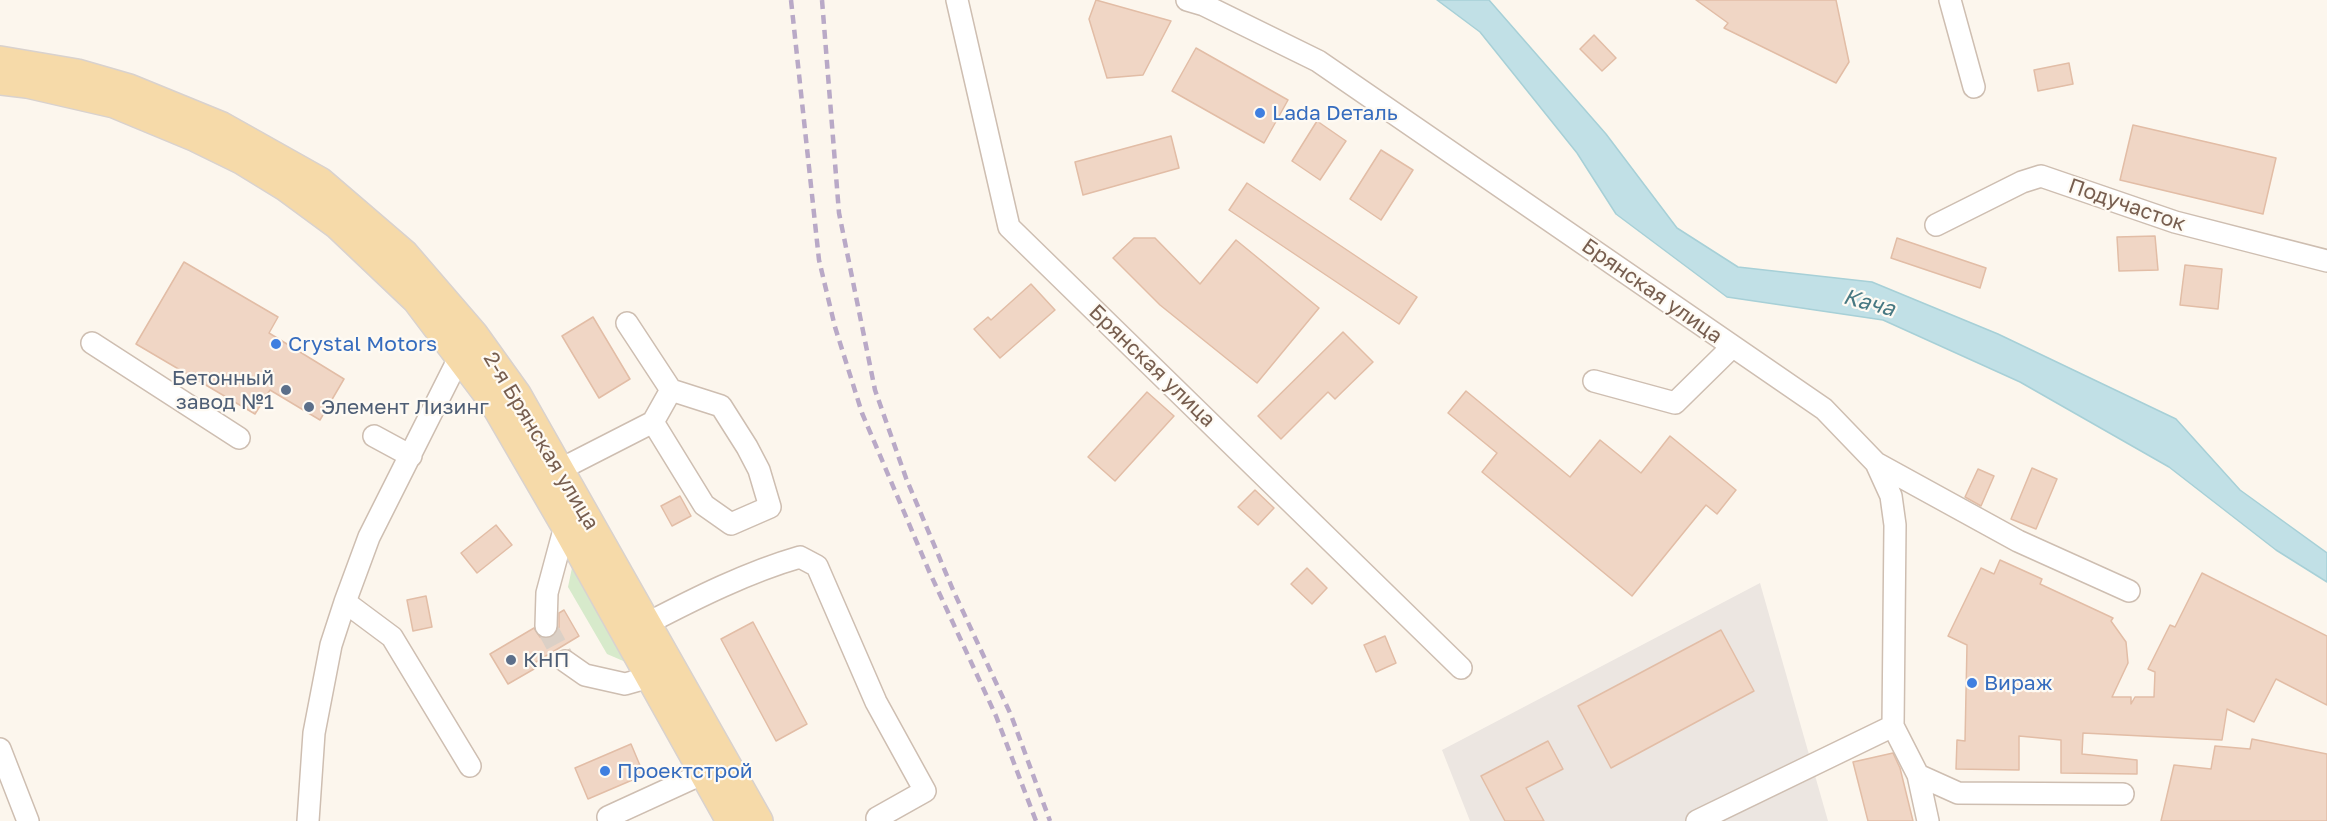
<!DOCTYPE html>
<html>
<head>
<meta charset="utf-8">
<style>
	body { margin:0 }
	canvas { display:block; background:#fcf6ed }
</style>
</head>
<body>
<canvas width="2327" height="821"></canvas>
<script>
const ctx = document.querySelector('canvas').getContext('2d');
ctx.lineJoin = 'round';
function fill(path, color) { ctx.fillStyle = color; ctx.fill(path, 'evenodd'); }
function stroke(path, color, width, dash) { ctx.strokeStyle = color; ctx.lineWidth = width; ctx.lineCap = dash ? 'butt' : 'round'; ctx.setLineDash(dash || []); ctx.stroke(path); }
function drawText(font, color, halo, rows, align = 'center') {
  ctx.font = font + ' "Golos Text",sans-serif'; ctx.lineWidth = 4.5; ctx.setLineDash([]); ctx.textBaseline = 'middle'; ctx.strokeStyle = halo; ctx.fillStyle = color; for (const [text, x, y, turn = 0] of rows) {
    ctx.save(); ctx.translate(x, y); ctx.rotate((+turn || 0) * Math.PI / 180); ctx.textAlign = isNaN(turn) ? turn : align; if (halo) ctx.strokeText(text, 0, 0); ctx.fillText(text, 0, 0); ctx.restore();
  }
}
fill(new Path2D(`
	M1760,583L1828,821H1470L1442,750Z`), '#ece6e1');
fill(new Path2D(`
	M573,563L628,663L607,654L568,587Z`), '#d7eacb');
const water = new Path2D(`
	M1437,0H1489L1606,134L1677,228L1738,267L1872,282L1998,334L2176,419L2240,490L2327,553V582L2276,550L2169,467L2020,382L1883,320L1727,297L1616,214L1577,153L1480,32Z`);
fill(water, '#c1e0e6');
stroke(water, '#a7d0d7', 1.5);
const building = new Path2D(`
	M1096,0L1171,21L1143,75L1107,78L1089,19Z
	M1696,0H1836L1849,62L1836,83L1724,28L1728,23Z
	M1594,35L1616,58L1602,71L1580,49Z
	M1196,48L1288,100L1264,143L1172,91Z
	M2069,63L2073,84L2038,91L2034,70Z
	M1317,121L1346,141L1320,180L1292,161Z
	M2133,125L2276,158L2263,214L2120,180Z
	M1171,136L1179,168L1083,195L1075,162Z
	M1381,150L1413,170L1381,220L1350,199Z
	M1247,183L1417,297L1399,324L1229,210Z
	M2155,236L2158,270L2119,271L2117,237Z
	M1134,238H1155L1200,284L1236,240L1319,308L1257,383L1160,305L1113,258Z
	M1897,238L1986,268L1980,288L1891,258Z
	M184,262L278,317L269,333L344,379L320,420L270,390L255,414L136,344Z
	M2185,265L2222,269L2218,309L2180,305Z
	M1031,284L1055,310L1000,358L974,329L988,317L991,320Z
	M593,317L630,379L599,398L562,336Z
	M1343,332L1373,362L1335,399L1328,392L1281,439L1258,416Z
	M1466,391L1570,477L1600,440L1641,473L1670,436L1736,490L1717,514L1706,505L1632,596L1482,472L1497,453L1448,413Z
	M1147,392L1174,416L1115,481L1088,457Z
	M2032,468L2057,479L2036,529L2011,519Z
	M1978,469L1994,476L1981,506L1965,497Z
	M1255,490L1274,508L1258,525L1238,507Z
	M680,496L691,516L672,526L661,506Z
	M496,525L512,545L477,573L461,553Z
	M2000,560L2042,579L2040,584L2113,618L2111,621L2126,642L2128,663L2112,697H2131V704L2135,697H2154L2155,672L2148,669L2170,625L2175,627L2202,573L2327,636V705L2276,679L2254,722L2227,709L2222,740L2083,733L2082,754L2137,760V774L2061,773V740L2019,736V770L1956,769L1957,740L1965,741L1967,645L1948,636L1981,568L1994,574Z
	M1307,568L1327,588L1312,604L1291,584Z
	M426,596L432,627L413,631L407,600Z
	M564,610L579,636L531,665L534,669L508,684L490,654L534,628L540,637L546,639L553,637L559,627V613Z
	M753,622L807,724L776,741L721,639Z
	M1721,630L1754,691L1611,768L1578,706Z
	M1385,636L1396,663L1376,672L1364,645Z
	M2252,739L2327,754V821H2161L2174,765L2211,769L2215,746L2250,749Z
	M1548,741L1563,769L1526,788L1544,821H1505L1481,776Z
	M631,744L644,775L588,799L575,768Z
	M1893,753L1900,768L1913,821H1868L1853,762Z`);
fill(building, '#f0d6c5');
stroke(building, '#e2bda6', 1.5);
stroke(new Path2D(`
	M546,626L565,661`), '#dbd0c6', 21, [21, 10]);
const minor = new Path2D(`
	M957,0L1009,227L1461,668
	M1187,0L1204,5L1318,61L1824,409L1876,463L1891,496L1895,525L1893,726L1918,775L1958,793L2123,794
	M1950,0L1974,87
	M1936,225L2022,182L2041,176L2175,222L2327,261
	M627,323L671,390L721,406L747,447L759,470L770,507L731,524L704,505L653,422
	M92,343L239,438
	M1594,381L1675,403L1732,347
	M374,436L411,456
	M1876,463L2018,541L2129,591
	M561,469L653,422L671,390
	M345,602L392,637L470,766
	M648,623C696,598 748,572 800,557L817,566L876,702L925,791L877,818
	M546,626L547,593L565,526
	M565,661L585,675L625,684L650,677
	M0,749L28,821
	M1918,775L1928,821
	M608,817L704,773
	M308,821L314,733L331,645L345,602L369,537L459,358
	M1697,821L1893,726`);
const major = new Path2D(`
	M0,60L77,73L129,88L222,126L320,181L405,254L474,334L517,394L759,821
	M0,81L27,84L114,104L196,138L241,160L285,187L338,226L416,300L493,402L565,526L730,821`);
stroke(minor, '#cebeb1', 24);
stroke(major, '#d9d2ce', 30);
stroke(minor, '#fff', 21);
stroke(major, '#f6daa9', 27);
stroke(new Path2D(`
	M791,0L819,260L835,327L862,413L929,571L996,716L1036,821
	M822,0L839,213L875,390L906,478L953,590L1011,715L1050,821`), '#b9a9c7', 4.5, [9, 6]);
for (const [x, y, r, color] of [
	[1260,113,6,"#3f7fe0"],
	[276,344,6,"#3f7fe0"],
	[286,390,6,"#5c6f8a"],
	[309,407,6,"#5c6f8a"],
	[511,660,6,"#5c6f8a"],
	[1972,683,6,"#3f7fe0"],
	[605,771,6,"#3f7fe0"]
]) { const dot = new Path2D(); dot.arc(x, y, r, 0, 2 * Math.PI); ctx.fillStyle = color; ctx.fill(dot); stroke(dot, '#fefaf3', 2); }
drawText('21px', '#366cbe', '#fefaf3', [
	["Lada Dеталь",1272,113],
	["Crystal Motors",288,344],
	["Вираж",1984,683],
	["Проектстрой",617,771]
], 'left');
drawText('21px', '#775e4f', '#fefaf3', [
	["Подучасток",2127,205,19],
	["Брянская улица",1652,291,35],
	["Брянская улица",1152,366,44],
	["2-я Брянская улица",541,441,59]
]);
drawText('21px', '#4e5e75', '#fefaf3', [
	["Бетонный",274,378,"right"],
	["завод №1",274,402,"right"],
	["Элемент Лизинг",321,407],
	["КНП",523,660]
], 'left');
drawText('italic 22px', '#467882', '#fefaf3', [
	["Кача",1869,303,15]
]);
</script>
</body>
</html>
